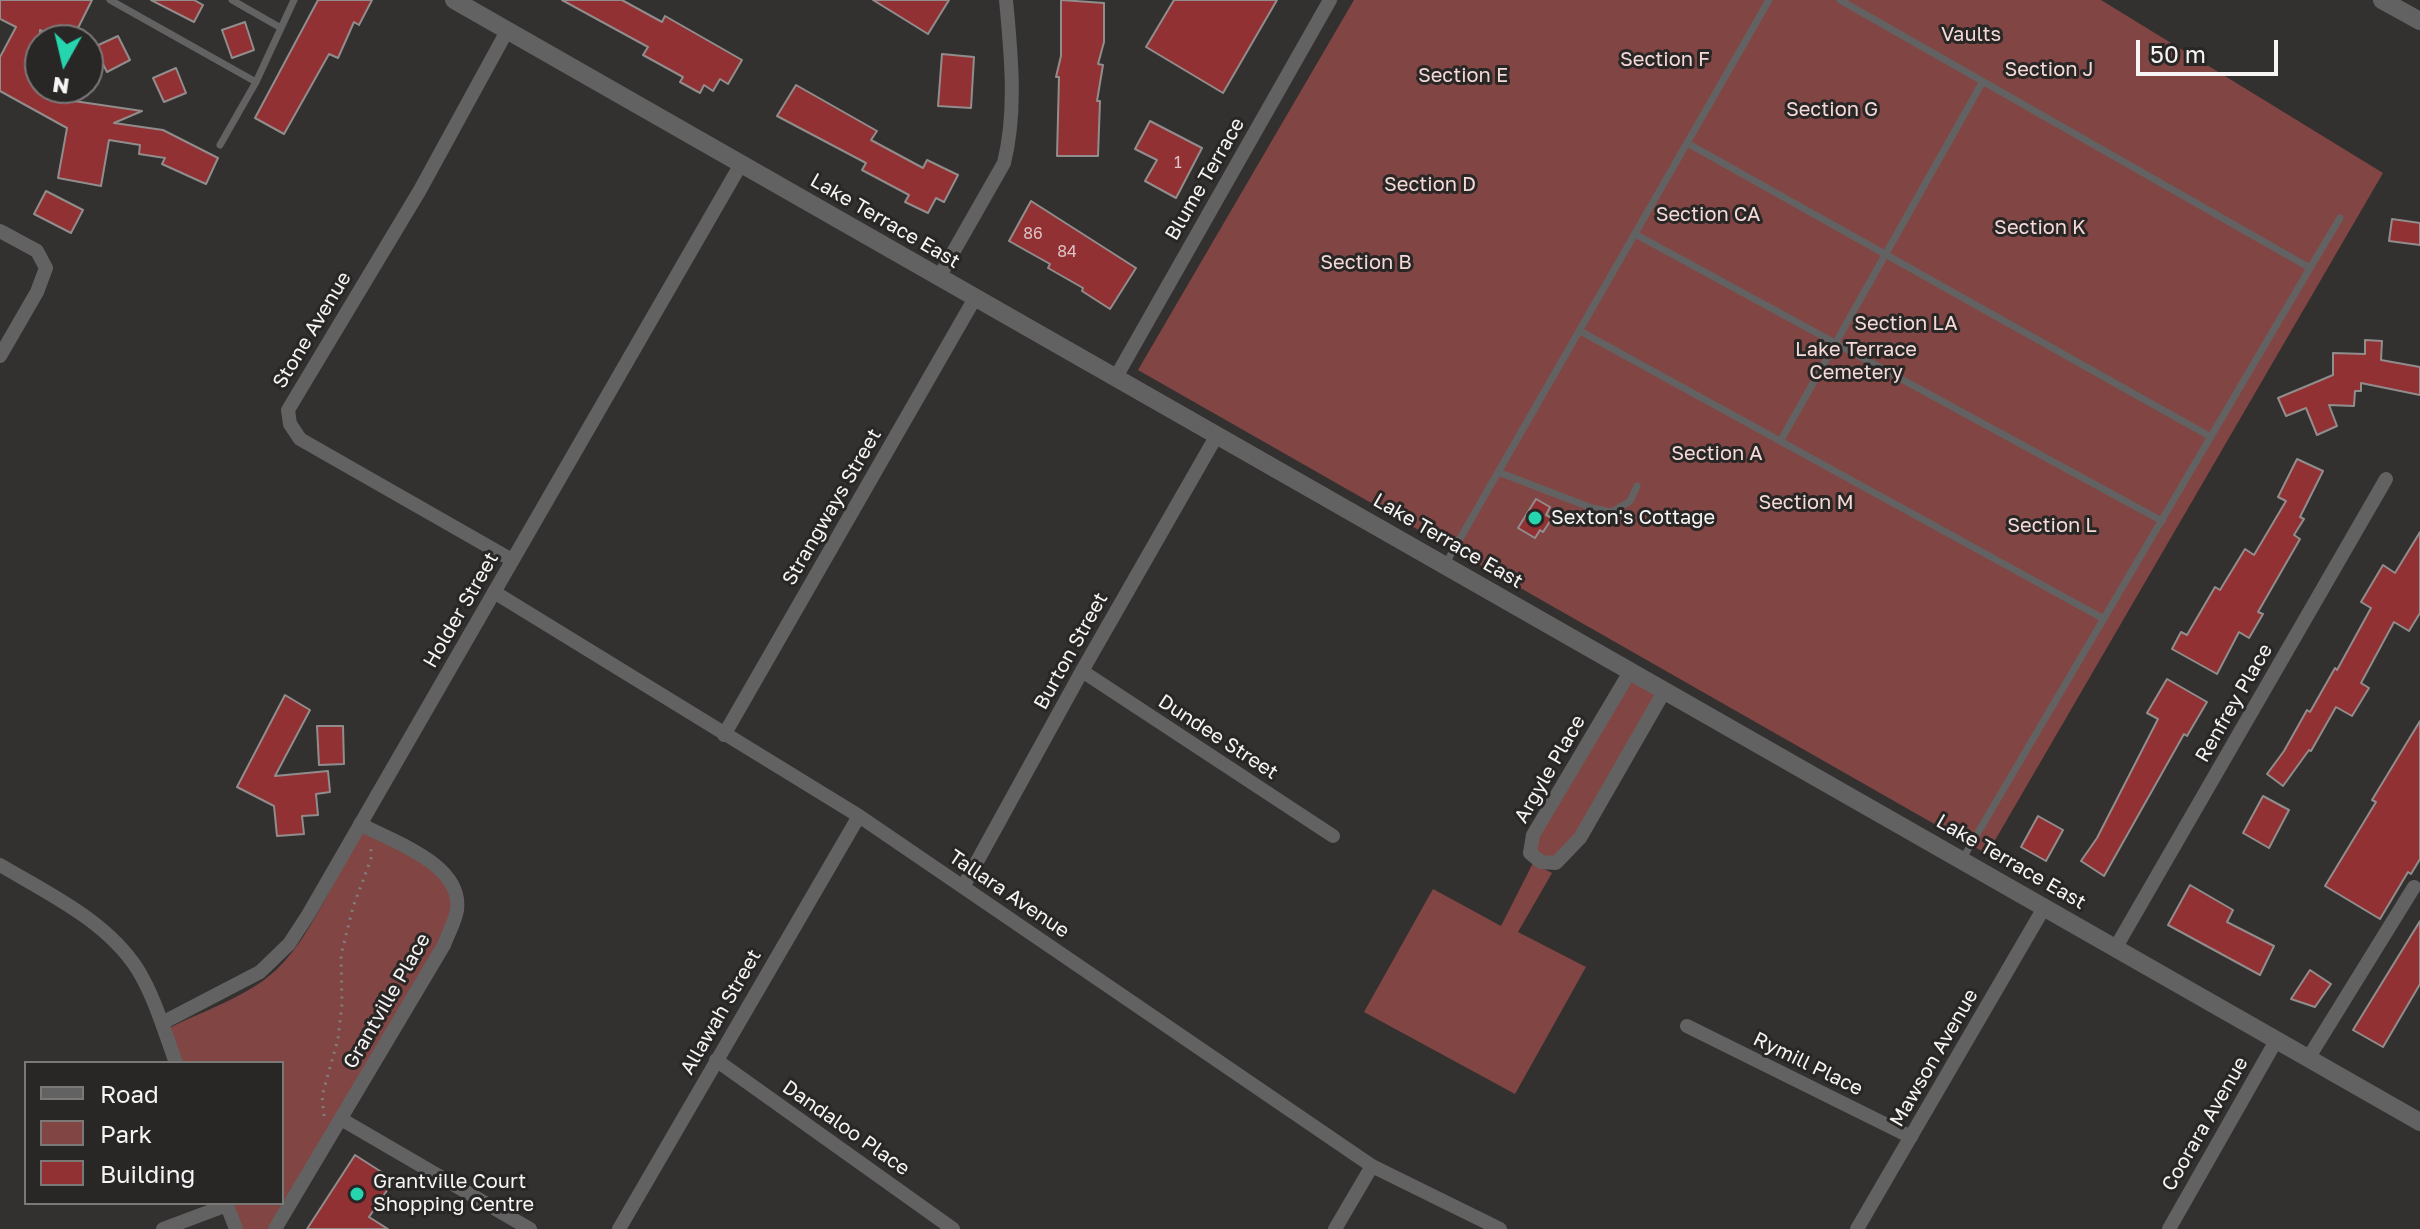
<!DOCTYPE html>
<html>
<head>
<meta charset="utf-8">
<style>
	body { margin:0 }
	#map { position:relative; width:2420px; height:1229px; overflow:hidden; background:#333030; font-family:"Golos Text",sans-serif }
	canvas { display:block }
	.legend { position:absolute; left:24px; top:1061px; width:260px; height:144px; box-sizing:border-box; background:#292626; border:2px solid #7b7878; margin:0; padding:10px 14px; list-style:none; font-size:24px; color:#f6f4f4 }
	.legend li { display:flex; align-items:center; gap:16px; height:40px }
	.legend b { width:40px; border:2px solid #7b7878 }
	.north { position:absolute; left:24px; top:24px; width:80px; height:80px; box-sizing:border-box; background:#292626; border:2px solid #7b7878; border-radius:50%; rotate:188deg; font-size:22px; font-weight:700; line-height:32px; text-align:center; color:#f6f4f4 }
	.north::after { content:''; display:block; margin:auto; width:28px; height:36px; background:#26d5ae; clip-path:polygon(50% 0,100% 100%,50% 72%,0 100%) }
	.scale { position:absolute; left:2136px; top:40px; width:142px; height:36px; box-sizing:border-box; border:4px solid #f6f4f4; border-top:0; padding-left:10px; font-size:24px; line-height:28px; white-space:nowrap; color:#f6f4f4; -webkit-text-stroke:6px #292626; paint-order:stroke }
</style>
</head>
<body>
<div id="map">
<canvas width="2420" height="1229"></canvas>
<ul class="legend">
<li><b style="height:10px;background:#636262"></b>Road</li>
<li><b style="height:22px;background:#814644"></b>Park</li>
<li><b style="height:22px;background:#913134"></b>Building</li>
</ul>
<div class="north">N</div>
<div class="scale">50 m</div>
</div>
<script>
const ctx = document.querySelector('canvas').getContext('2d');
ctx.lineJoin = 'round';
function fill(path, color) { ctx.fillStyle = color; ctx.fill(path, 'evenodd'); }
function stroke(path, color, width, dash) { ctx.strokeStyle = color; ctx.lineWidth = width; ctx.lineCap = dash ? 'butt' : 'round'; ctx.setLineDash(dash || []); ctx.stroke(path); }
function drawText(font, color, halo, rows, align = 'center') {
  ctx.font = font + ' "Golos Text",sans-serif'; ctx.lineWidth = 6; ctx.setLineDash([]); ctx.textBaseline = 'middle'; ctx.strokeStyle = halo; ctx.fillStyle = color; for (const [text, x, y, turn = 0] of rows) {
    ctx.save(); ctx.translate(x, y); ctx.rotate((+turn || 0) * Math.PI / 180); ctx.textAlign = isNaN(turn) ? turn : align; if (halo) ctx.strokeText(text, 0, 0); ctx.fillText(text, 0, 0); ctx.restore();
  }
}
fill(new Path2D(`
	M1354,0H2101L2383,173L1987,854L1138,370Z
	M1632,676L1660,690L1576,837L1555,859L1542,858L1535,851L1537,837Z
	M362,828C391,843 456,869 452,909C451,919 445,931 441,940L270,1229H242L233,1203H282V1063H182L169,1028C205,1010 253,995 281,965C312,934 340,868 362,828Z
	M1533,863L1552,873L1518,932L1586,967L1515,1094L1364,1012L1433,889L1501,926Z`), '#814644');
const building = new Path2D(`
	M0,0H92L75,34L59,26L54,37L40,30V88H81L74,101L142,111L114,123L163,130L218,158L206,184L162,164L165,158L139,154L140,145L109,140L101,186L58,178L67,128L0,91V57L16,27L0,19Z
	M151,0H194L203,5L194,22Z
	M318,0H372L359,25L354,22L338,58L329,54L284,134L255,118Z
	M562,0H622L662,22L665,16L742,60L728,84L720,79L713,91L704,85L700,93L680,82L683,77L643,55L648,47Z
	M873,0H949L928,34Z
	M1061,0L1104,3V42L1098,64L1103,65L1097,101H1100L1098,156H1057L1059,77H1056L1061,56Z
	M1174,0H1277L1223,93L1146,47Z
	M245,22L254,50L232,58L222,30Z
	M118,36L130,60L107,72L94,47Z
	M942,54L974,57L971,108L938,106Z
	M176,68L186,93L164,102L153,78Z
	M796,85L877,131L871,140L923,168L927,160L958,175L944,202L936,198L928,213L905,202L909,195L862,170L866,163L777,116Z
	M1150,121L1202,148L1176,198L1145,181L1157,160L1135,149Z
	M46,191L83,210L71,233L34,214Z
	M1031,201L1136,268L1110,309L1082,291L1083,288L1048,268L1050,264L1009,241Z
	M2392,219L2420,223V245L2389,241Z
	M2365,340L2382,341L2381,360L2420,367V395L2361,383V391H2355L2354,406L2329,405L2337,426L2317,435L2306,408L2286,416L2278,398L2333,375V353L2365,354Z
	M2297,459L2323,471L2300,517L2304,519L2294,535L2300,539L2258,612L2263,614L2249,638L2239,632L2217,674L2172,649L2181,632L2187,635L2215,587L2220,590L2245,549L2254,555L2286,501L2278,497Z
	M1536,499L1550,507L1546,515L1552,518L1543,532L1540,530L1535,538L1518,528Z
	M2420,532V613L2409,631L2394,622L2361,683L2369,688L2352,716L2336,707L2311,751L2309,750L2283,786L2267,774L2284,751L2307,710L2310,712L2335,668L2337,670L2371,608L2361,602L2383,565L2395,573Z
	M2167,679L2207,702L2187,736L2184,734L2104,876L2081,861L2097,838L2158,719L2147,713Z
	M285,695L310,710L275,776L328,771L330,792L316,794L318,815L302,816L304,834L277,836L274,806L237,787Z
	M2420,721V859L2411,874L2408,872L2380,919L2325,886L2376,802L2372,800Z
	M317,726H343L344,764L319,765Z
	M2263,796L2289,810L2269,848L2243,833Z
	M2038,816L2063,830L2046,861L2021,847Z
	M2190,885L2233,910L2227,922L2274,946L2260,975L2168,925Z
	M2420,921V984L2383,1047L2353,1030Z
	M2310,970L2331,984L2315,1007L2291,999Z
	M355,1155L394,1180L369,1217L388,1229H307Z`);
fill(building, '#913134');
stroke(building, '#908d8c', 2);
stroke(new Path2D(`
	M324,1116L322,1096L338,1039L342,1004L341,955L353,907L371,859V846`), '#807e7e', 3, [2, 6]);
stroke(new Path2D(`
	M110,0L256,82L220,145
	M232,0L281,28
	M1840,0L2310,268L1963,858
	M256,82L294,0
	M1687,143L2211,437
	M1635,234L2162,521
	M2310,268L2340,218
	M1580,331L2104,619
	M1781,440L1983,81
	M1498,472L1592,508L1612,512L1630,501L1637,486
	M1446,563L1769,0`), '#636262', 7);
stroke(new Path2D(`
	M507,31L420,190L288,410L290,424L300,439L512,560
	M0,231L37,251L46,268L37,292L0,356
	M939,277L1004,163C1017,111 1011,53 1006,0
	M1116,377L1330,0
	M494,592L859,816L1372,1166L1500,1229
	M1631,670L1533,835L1530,853L1541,862L1556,863L1580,838L1665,690
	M1082,671L1333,836
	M724,735L975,298
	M0,865C49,894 107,921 138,970C155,998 165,1033 176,1063
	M963,887L1082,671L1217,435
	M2116,947L2386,479
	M162,1023L260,972L289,944L308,915L741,164
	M1687,1026L1911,1137
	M2309,1057L2414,887
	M716,1060L953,1229
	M341,1119L530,1229
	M226,1203L236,1229
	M163,1229L227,1205
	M275,1229L444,945C448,934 455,922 457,910C463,864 393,842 360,824
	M619,1229L859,816
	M1335,1229L1372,1166
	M1857,1229L2045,906
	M2169,1229L2277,1039`), '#636262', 14);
stroke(new Path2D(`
	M454,0L2420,1122
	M2382,0L2420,21`), '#636262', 18);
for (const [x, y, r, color] of [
	[1535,518,8,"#26d5ae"],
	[357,1194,8,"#26d5ae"]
]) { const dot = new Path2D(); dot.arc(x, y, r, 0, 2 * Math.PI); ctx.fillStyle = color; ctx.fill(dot); stroke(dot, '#292626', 3); }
drawText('16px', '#ddc3c4', null, [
	["1",1178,163],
	["86",1033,234],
	["84",1067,252]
]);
drawText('20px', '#f5d9d7', '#292626', [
	["Vaults",1971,35],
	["Section F",1665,60],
	["Section J",2049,70],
	["Section E",1463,76],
	["Section G",1832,110],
	["Section D",1430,185],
	["Section CA",1708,215],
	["Section K",2040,228],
	["Section B",1366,263],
	["Section LA",1906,324],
	["Lake Terrace",1856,350],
	["Cemetery",1856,373],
	["Section A",1717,454],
	["Section M",1806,503],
	["Section L",2052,526]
]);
drawText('20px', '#f6f4f4', '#292626', [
	["Blume Terrace",1205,179,-60],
	["Lake Terrace East",885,221,30],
	["Stone Avenue",312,330,-59],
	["Strangways Street",832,507,-60],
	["Lake Terrace East",1448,541,30],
	["Holder Street",461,610,-60],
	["Burton Street",1071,651,-61],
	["Renfrey Place",2234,703,-60],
	["Dundee Street",1218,737,33],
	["Argyle Place",1550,769,-60],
	["Lake Terrace East",2011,862,30],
	["Tallara Avenue",1009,894,34],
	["Grantville Place",387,1001,-60],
	["Allawah Street",721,1012,-60],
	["Mawson Avenue",1934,1058,-60],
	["Rymill Place",1808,1064,26],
	["Coorara Avenue",2205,1124,-60],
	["Dandaloo Place",846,1128,35]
]);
drawText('20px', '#f6f4f4', '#292626', [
	["Sexton's Cottage",1551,518],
	["Grantville Court",373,1182],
	["Shopping Centre",373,1205]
], 'left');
</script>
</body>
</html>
